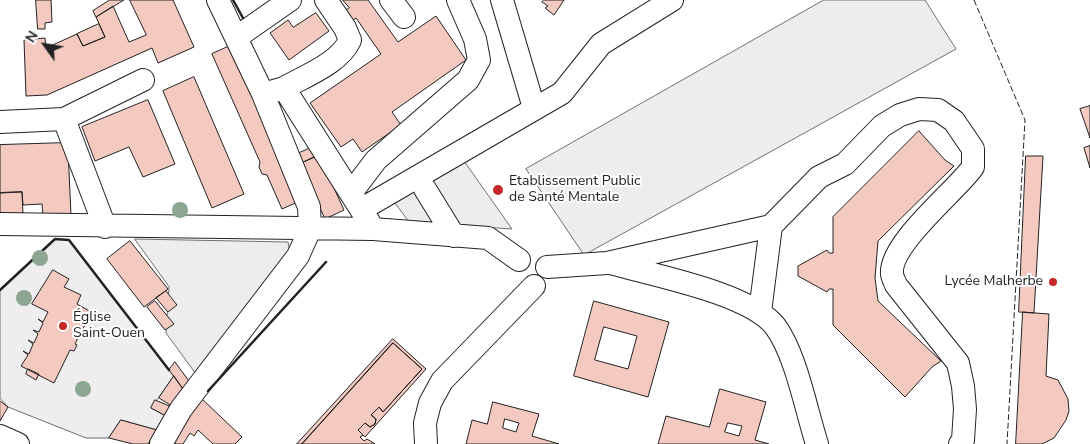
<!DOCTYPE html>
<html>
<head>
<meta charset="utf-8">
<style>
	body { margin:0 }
	#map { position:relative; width:1090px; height:444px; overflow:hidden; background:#fff; font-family:"Nunito Sans",sans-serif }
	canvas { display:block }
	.north { position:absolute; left:20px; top:20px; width:50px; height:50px; -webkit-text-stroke:4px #fff; paint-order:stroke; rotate:302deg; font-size:14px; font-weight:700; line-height:20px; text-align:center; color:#222 }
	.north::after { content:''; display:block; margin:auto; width:18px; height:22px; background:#222; clip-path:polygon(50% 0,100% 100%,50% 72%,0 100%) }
</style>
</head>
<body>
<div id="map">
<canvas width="1090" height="444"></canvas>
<div class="north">N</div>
</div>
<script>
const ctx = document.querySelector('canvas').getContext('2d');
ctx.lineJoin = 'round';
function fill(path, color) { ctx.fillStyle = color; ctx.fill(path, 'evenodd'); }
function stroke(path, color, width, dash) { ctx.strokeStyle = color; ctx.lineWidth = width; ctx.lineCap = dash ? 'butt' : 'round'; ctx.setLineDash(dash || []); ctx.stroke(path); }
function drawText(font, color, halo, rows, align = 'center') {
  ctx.font = font + ' "Nunito Sans",sans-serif'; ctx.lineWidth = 4; ctx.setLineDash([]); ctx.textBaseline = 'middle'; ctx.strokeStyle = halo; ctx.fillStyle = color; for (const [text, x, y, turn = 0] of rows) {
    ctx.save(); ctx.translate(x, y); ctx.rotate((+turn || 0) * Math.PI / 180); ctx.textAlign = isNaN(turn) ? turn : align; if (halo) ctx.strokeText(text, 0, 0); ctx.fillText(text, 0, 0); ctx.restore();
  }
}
const green = new Path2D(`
	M55,239L69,240L174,376L151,408L166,416L157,430L121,420L109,438H86L8,407L0,398V290Z`);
fill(green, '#eee');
stroke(green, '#6f6f6f', 1);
const parking = new Path2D(`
	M824,0H925L956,49L584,255L526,169Z
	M464,161L512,229L409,222L395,203Z
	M135,239L288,242L292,264L196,374L166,333L169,287Z`);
fill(parking, '#ededed');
stroke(parking, '#6f6f6f', 1);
const building = new Path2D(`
	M36,0H51L52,22L45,23V29H38Z
	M110,0H124L96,17L93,11Z
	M130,0H173L194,47L158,63L152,48L47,95L26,96L24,40L45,38L46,48L77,34L83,46L105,37L96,17L113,6L129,42L134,40L146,35Z
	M343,0H368L398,42L436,16L466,60L392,112L401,125L362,152L353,139L341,147L310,103L381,54L356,18L352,21L344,11L349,8Z
	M544,0H564L554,15L545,8L548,6L542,2Z
	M316,13L329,31L289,60L270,33L288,20L293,27Z
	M99,24L105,37L83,46L77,34Z
	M232,45L302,200L282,209L267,175L262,174L259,167L260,162L212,54Z
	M194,77L244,194L212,208L163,91Z
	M148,100L175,164L143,177L129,147L95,161L82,127Z
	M1090,106V138L1080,109Z
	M919,131L945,160L954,166L878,241L875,278L878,301L941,361L932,367L905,397L833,325V289H829L827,292L798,276V266L827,250L829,253H833V217Z
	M61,143L68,150L71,215L43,216L42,204L23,205L22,192L0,193V145Z
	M1090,146V168L1084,148Z
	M313,147L317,156L301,163L297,154Z
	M319,155L344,210L325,219L300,164Z
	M1026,156H1043L1034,313L1019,312Z
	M22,192L23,214H0V193Z
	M130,241L168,289L144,307L107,259Z
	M53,270L69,279L64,287L81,295L77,304L93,313L82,330L84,331L83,333L81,332L75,344L77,345L74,351L70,350L54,383L21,366L28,355L23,351L29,354L33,344L28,340L34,343L38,334L33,330L39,332L43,323L38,319L43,322L48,312L32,304Z
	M166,291L177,305L168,312L156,298Z
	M155,301L174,324L165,330L147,307Z
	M594,301L669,322L648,397L574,376ZM604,327L637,336L628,369L595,360Z
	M1023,312L1049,314L1046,376L1058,380L1068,399L1069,411L1066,420L1054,438L1042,444H1016Z
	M393,339L426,369L365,437L358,430L365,423L370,427L375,424L376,419L371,415L379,407L383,412L422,369L393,343L302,444H297Z
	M393,343L422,369L383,412L379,407L371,415L376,419L375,424L370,427L365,423L358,430L363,435L360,437L364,441L367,439L375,444H302Z
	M175,362L189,381L183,389L169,370Z
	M28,369L39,374L36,380L26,374Z
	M174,376L183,389L172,406L159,398Z
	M720,389L766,402L755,440L769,444H658L666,416L709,427ZM728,423L742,426L739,436L725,432Z
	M201,398L242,437L235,444H213L198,430L194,436L190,433L183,444H176L172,441Z
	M155,400L172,407L166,416L151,408Z
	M0,401L8,407L0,421Z
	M493,402L539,414L532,436L559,444H466L472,420L487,424ZM505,419L519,423L516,432L503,428Z
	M121,420L157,430L148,444H133L109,438Z`);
fill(building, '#f3c9c0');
stroke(building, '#222', 1);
const minor = new Path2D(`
	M218,0L263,94L284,88L369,222
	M391,0L404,17
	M502,0L534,108
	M237,37L290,0
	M284,88C305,76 340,63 350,40L345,28L326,0
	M64,119L105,227
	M0,122L64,119L143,80
	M425,189L454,236
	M351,193L376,160L468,80L479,60L475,39L458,0
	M362,209L562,93L601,44L672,0
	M0,224L373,229L488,238L519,260
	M610,263C652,275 749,293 775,326C796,354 806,410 817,444
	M547,267L607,263L771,226L819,177L845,164L882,126L900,115L919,109L938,110L954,121L973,149V167C956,191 889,244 892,274C892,277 895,282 896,285L958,363L963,386L965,409L963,440L960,444
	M760,312L771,226
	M0,436L18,444
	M161,444L181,409L298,256L310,229L309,207L263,94
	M426,444L425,423L430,403L442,381L534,286`);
stroke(minor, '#222', 24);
stroke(minor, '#fff', 22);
stroke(new Path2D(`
	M974,0L1025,120L1007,444`), '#222', 1, [6, 2.5]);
stroke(new Path2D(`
	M233,0L243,18
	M0,290L55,239L69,240L169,370
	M208,391L326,262`), '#222', 2.5);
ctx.fillStyle = '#8da692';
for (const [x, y] of [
	[180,210],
	[40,258],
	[24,298],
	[83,389]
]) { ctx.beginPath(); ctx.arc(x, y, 8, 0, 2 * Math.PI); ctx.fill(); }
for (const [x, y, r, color] of [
	[498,190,6,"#c62828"],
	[1053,282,5,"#c62828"],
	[63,326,5,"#c62828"]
]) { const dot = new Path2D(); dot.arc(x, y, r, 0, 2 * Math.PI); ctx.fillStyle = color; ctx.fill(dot); stroke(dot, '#fff', 2); }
drawText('14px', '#222', '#fff', [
	["Etablissement Public",509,182],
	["de Santé Mentale",509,198],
	["Lycée Malherbe",1043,282,"right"],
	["Église",73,318],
	["Saint-Ouen",73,334]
], 'left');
</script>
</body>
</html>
